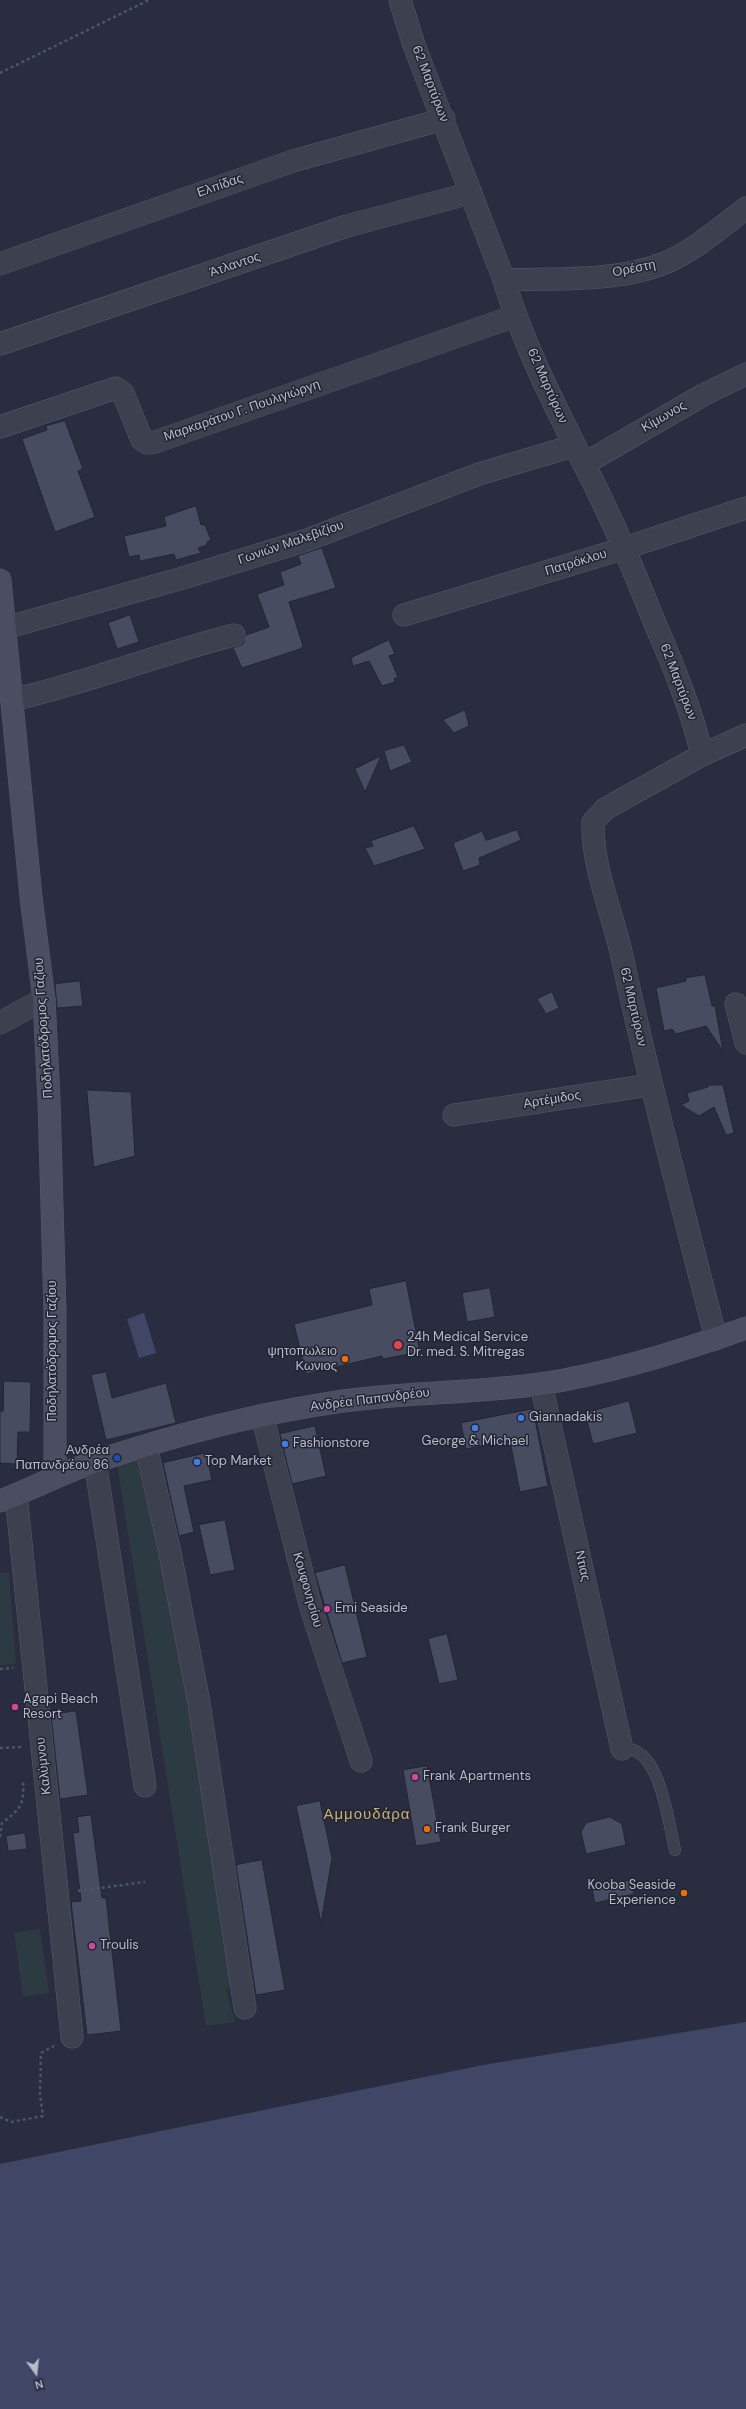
<!DOCTYPE html>
<html>
<head>
<meta charset="utf-8">
<style>
	body { margin:0 }
	#map { position:relative; width:746px; height:2409px; overflow:hidden; background:#292d3f; font-family:"DM Sans",sans-serif }
	canvas { display:block }
	.north { position:absolute; left:16px; top:2353px; width:40px; height:40px; -webkit-text-stroke:3px #212434; paint-order:stroke; rotate:165deg; font-size:11px; font-weight:700; line-height:16px; text-align:center; color:#b9bbc9 }
	.north::after { content:''; display:block; margin:auto; width:14px; height:18px; background:#b9bbc9; clip-path:polygon(50% 0,100% 100%,50% 72%,0 100%) }
</style>
</head>
<body>
<div id="map">
<canvas width="746" height="2409"></canvas>
<div class="north">N</div>
</div>
<script>
const ctx = document.querySelector('canvas').getContext('2d');
ctx.lineJoin = 'round';
function fill(path, color) { ctx.fillStyle = color; ctx.fill(path, 'evenodd'); }
function stroke(path, color, width, dash) { ctx.strokeStyle = color; ctx.lineWidth = width; ctx.lineCap = dash ? 'butt' : 'round'; ctx.setLineDash(dash || []); ctx.stroke(path); }
function drawText(font, color, halo, rows, align = 'center') {
  ctx.font = font + ' "DM Sans",sans-serif'; ctx.lineWidth = 3; ctx.setLineDash([]); ctx.textBaseline = 'middle'; ctx.strokeStyle = halo; ctx.fillStyle = color; for (const [text, x, y, turn = 0] of rows) {
    ctx.save(); ctx.translate(x, y); ctx.rotate((+turn || 0) * Math.PI / 180); ctx.textAlign = isNaN(turn) ? turn : align; if (halo) ctx.strokeText(text, 0, 0); ctx.fillText(text, 0, 0); ctx.restore();
  }
}
fill(new Path2D(`
	M143,1455L172,1599L234,1984L226,1990L235,2022L206,2026L117,1464Z
	M0,1573H9L16,1664L0,1665Z
	M40,1929L49,1993L23,1997L14,1933Z`), '#2c3a41');
fill(new Path2D(`
	M144,1313L156,1353L139,1358L127,1319Z
	M746,2022V2409H0V2164L483,2065Z`), '#404766');
const building = new Path2D(`
	M65,421L83,469L78,471L95,517L55,532L22,439L47,430L46,426Z
	M196,506L201,525H205L211,540L207,542V545L198,548L201,553L176,560L174,554L140,561L139,555L129,557L124,536L166,526L164,517Z
	M322,548L336,588L289,602L303,646L300,649L242,668L233,648L243,644L246,635L269,627L257,594L284,585L280,572L301,564L298,556Z
	M130,615L139,642L117,649L108,623Z
	M389,640L395,654L389,656L398,677L394,679L395,682L382,686L369,661L353,666L351,658Z
	M465,710L469,726L454,733L443,720Z
	M404,745L412,762L390,771L384,751Z
	M381,756L365,792L355,769Z
	M414,826L425,849L374,866L365,848L373,846L371,841Z
	M517,830L521,840L479,858L480,865L463,871L453,843L482,831L486,840Z
	M705,975L712,1006H715L723,1051L706,1026L676,1034L672,1029L664,1031L656,988L686,981V978Z
	M80,981L83,1006L57,1008L55,984Z
	M552,992L559,1008L546,1014L537,999Z
	M707,1085H723L734,1133L726,1135L714,1107L699,1116L681,1105L689,1101L687,1093L708,1087Z
	M87,1090L131,1092L135,1156L94,1167Z
	M406,1281L420,1352L383,1359L382,1356L306,1374L294,1324L372,1305L369,1289Z
	M490,1288L495,1317L467,1322L462,1293Z
	M106,1372L112,1398L166,1383L176,1423L106,1440L91,1375Z
	M4,1381L31,1382L30,1432H18L17,1464L0,1463V1411H3Z
	M629,1401L637,1433L593,1444L585,1413Z
	M533,1409L548,1486L520,1492L510,1441L466,1449L461,1423Z
	M315,1426L326,1476L292,1484L280,1434Z
	M206,1453L212,1480L184,1486L194,1532L179,1536L163,1463Z
	M225,1520L235,1570L210,1575L199,1525Z
	M345,1565L367,1657L342,1663L315,1573Z
	M447,1634L458,1680L439,1684L428,1639Z
	M76,1711L88,1795L60,1799L51,1715Z
	M427,1766L441,1842L416,1846L403,1770Z
	M320,1801L332,1858L321,1923L296,1806Z
	M91,1815L102,1898H106L121,2031L87,2035L71,1902L81,1901L73,1833L79,1832L77,1817Z
	M610,1817L622,1824L626,1845L586,1854L581,1832L586,1823Z
	M25,1833L27,1849L8,1851L6,1836Z
	M262,1860L285,1990L256,1995L236,1865Z
	M631,1880L634,1894L595,1903L592,1889Z`);
fill(building, '#484c60');
stroke(building, '#232736', 1);
const lane = new Path2D(`
	M622,1749C660,1744 668,1821 675,1850`);
const street = new Path2D(`
	M400,0L414,45L504,280C523,344 555,406 585,466C611,516 633,568 654,621C673,665 691,708 702,755L605,809L593,822C592,866 611,909 621,952C649,1081 683,1210 716,1339
	M0,264L293,161L444,119
	M504,280C553,278 617,282 662,264C693,252 720,228 746,208
	M0,344L347,226L471,193
	M0,427L116,388L123,393L142,440L147,443L155,442L515,316
	M584,464L703,395L746,374
	M404,615L625,548L746,508
	M5,628L183,578L307,540L479,474L573,446
	M12,700C87,683 159,654 234,635
	M702,755L746,735
	M736,1004L746,1043
	M0,1023L44,999
	M454,1115L650,1085
	M541,1384L622,1749
	M262,1415L311,1608L361,1761
	M146,1446L169,1548L199,1703L245,2008
	M95,1461L145,1786
	M16,1495L72,2037`);
const secondary = new Path2D(`
	M0,580L31,897L44,999L49,1100L55,1312V1477
	M0,1501C33,1489 63,1472 97,1461C169,1437 243,1417 318,1405C392,1392 467,1394 541,1384C611,1373 679,1352 746,1328`);
stroke(lane, '#575b69', 12);
stroke(street, '#575b69', 23);
stroke(secondary, '#575b69', 23);
stroke(new Path2D(`
	M0,73L149,0
	M0,1669L13,1668
	M0,1748L21,1747
	M0,1837L2,1823C22,1808 24,1804 23,1780
	M78,1891L145,1882
	M0,2117L11,2122L43,2116L40,2094L41,2053L54,2046`), '#4b575f', 2.5, [3, 3]);
stroke(lane, '#3c404f', 11);
stroke(street, '#3c404f', 22);
stroke(secondary, '#4b4e61', 22);
for (const [x, y, r, color] of [
	[398,1345,5,"#e0444e"],
	[345,1359,4,"#e8710a"],
	[521,1418,4,"#3f7fe0"],
	[475,1428,4,"#3f7fe0"],
	[285,1444,4,"#3f7fe0"],
	[117,1458,4,"#1a4fb4"],
	[197,1462,4,"#3f7fe0"],
	[327,1609,4,"#d1479c"],
	[15,1707,4,"#d1479c"],
	[415,1777,4,"#d1479c"],
	[427,1829,4,"#e8710a"],
	[684,1893,4,"#e8710a"],
	[92,1946,4,"#d1479c"]
]) { const dot = new Path2D(); dot.arc(x, y, r, 0, 2 * Math.PI); ctx.fillStyle = color; ctx.fill(dot); stroke(dot, '#212434', 1.5); }
drawText('13px', '#b9bbc9', '#212434', [
	["62 Μαρτύρων",430,84,69],
	["Ελπίδας",220,186,-19],
	["Άτλαντος",235,265,-19],
	["Ορέστη",634,269,-11],
	["62 Μαρτύρων",547,386,66],
	["Μαρκαράτου Γ. Πουλιγιώργη",242,411,-19],
	["Κίμωνος",664,417,-30],
	["Γωνιών Μαλεβιζίου",291,543,-19],
	["Πατρόκλου",576,563,-17],
	["62 Μαρτύρων",678,682,69],
	["62 Μαρτύρων",633,1007,77],
	["Ποδηλατόδρομος Γαζίου",44,1028,-94],
	["Αρτέμιδος",552,1100,-9],
	["Ποδηλατόδρομος Γαζίου",53,1351,-90],
	["Ανδρέα Παπανδρέου",370,1400,-7],
	["Ντιας",582,1566,77],
	["Κουφονησίου",307,1590,74],
	["Καλύμνου",44,1766,-96]
]);
drawText('13px', '#b9bbc9', '#212434', [
	["24h Medical Service",407,1338],
	["Dr. med. S. Mitregas",407,1353],
	["ψητοπωλειο",337,1352,"right"],
	["Κωνιος",337,1367,"right"],
	["Giannadakis",529,1418],
	["George & Michael",475,1442,"center"],
	["Fashionstore",293,1444],
	["Ανδρέα",109,1451,"right"],
	["Παπανδρέου 86",109,1466,"right"],
	["Top Market",205,1462],
	["Emi Seaside",335,1609],
	["Agapi Beach",23,1700],
	["Resort",23,1715],
	["Frank Apartments",423,1777],
	["Frank Burger",435,1829],
	["Kooba Seaside",676,1886,"right"],
	["Experience",676,1901,"right"],
	["Troulis",100,1946]
], 'left');
ctx.letterSpacing = '1px';
drawText('15px', '#cbae72', '#212434', [
	["Αμμουδάρα",367,1815]
]);
ctx.letterSpacing = '0px';
</script>
</body>
</html>
